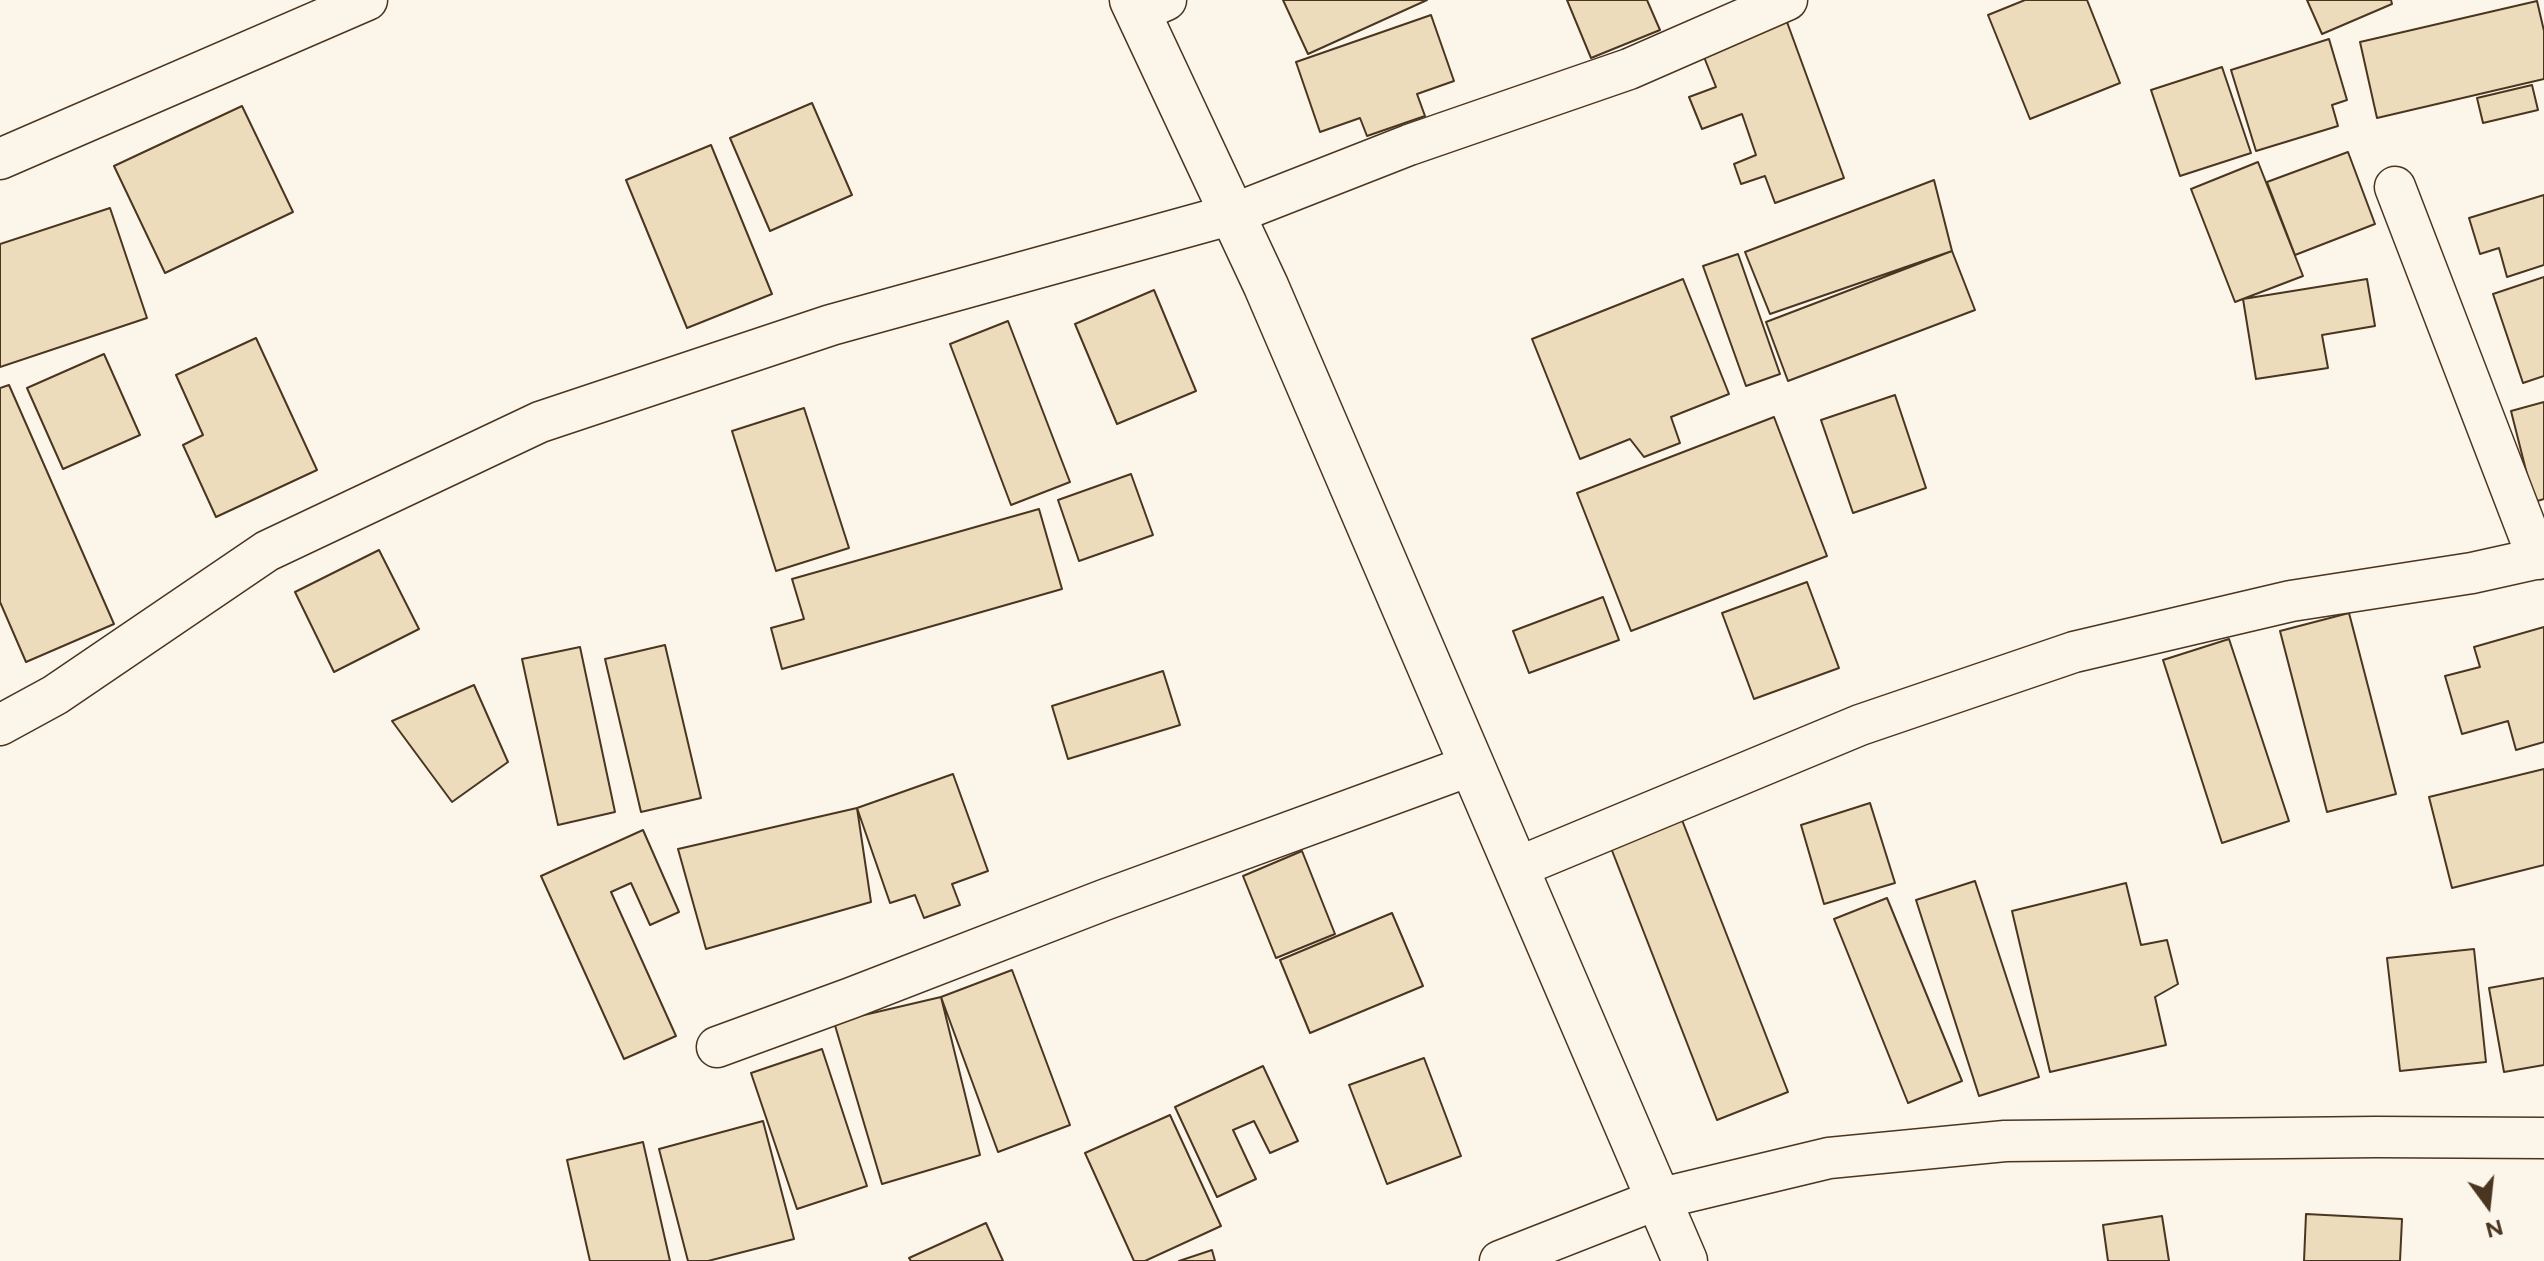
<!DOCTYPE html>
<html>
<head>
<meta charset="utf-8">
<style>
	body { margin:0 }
	#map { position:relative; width:2544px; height:1261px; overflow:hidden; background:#fbf6e9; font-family:Figtree,sans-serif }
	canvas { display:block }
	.north { position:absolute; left:2448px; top:1165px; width:80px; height:80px; -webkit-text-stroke:6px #fbf6e9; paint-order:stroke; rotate:165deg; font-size:22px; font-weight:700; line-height:32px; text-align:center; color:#4a3520 }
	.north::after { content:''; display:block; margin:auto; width:28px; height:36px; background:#4a3520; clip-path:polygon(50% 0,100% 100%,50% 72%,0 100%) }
</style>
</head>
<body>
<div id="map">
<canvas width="2544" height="1261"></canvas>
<div class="north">N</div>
</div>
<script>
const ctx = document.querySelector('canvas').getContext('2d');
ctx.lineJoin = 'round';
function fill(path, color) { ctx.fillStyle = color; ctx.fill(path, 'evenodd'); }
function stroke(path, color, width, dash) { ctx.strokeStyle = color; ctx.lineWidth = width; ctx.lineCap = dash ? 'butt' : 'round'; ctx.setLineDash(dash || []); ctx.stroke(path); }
const building = new Path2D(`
	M1283,0H1427L1308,54Z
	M1567,0H1647L1660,30L1591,58Z
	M2025,0H2087L2120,83L2030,119L1988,15Z
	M2307,0H2391L2392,4L2322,34Z
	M2537,1L2544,31V79L2377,118L2360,42Z
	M1431,15L1454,81L1417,94L1425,116L1367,136L1360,118L1320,132L1296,62Z
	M1787,22L1844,178L1775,203L1765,176L1741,184L1734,164L1756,155L1742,114L1702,129L1689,97L1716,87L1702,52Z
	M2329,39L2347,100L2332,105L2338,126L2256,151L2231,70Z
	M2222,67L2251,153L2180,176L2151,90Z
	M2532,85L2538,110L2483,123L2477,98Z
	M812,103L852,195L770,231L730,138Z
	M242,106L293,212L165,273L114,166Z
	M711,145L772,294L687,328L626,180Z
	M2348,152L2375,224L2295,255L2267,182Z
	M2258,162L2303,276L2235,302L2191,189Z
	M1934,180L1952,251L1770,314L1745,252Z
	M2544,195V265L2507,277L2499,248L2480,254L2469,218Z
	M110,208L147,318L0,367V244Z
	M1952,251L1975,310L1788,381L1766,322Z
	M1738,254L1780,374L1746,386L1703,266Z
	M2544,277V376L2523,383L2493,294Z
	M1683,279L1729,394L1671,417L1680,443L1644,457L1630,439L1580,459L1532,339Z
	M2367,279L2375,326L2322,335L2328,368L2256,379L2243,299Z
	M1154,290L1196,391L1117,424L1075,324Z
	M1008,321L1070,482L1011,505L950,344Z
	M256,338L317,470L216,517L183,445L203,435L176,375Z
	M104,354L140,435L63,469L27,388Z
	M9,385L114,624L26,662L0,602V388Z
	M1895,395L1926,488L1853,513L1821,420Z
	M2544,402V499L2534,502L2511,411Z
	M804,408L849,548L776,571L732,431Z
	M1774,417L1827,556L1631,631L1577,493Z
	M1131,474L1153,535L1079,561L1058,500Z
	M1039,509L1062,589L782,669L771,628L804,619L792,579Z
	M379,550L419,629L334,672L295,592Z
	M1807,582L1839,668L1754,699L1722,613Z
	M1603,597L1619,640L1529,673L1513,631Z
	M2349,613L2396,794L2327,812L2280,631Z
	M2544,627V742L2516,750L2508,721L2462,734L2445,676L2480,667L2474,647Z
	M2229,639L2289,821L2222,843L2163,660Z
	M665,645L701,798L641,812L605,659Z
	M580,647L615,812L558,825L522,659Z
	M1163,671L1180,725L1068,759L1052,706Z
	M474,685L508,762L452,802L392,721Z
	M2544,769V865L2452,888L2429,797Z
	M953,774L988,871L952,884L960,905L924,918L915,895L890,903L857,808Z
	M1870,803L1895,883L1824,904L1801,825Z
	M857,808L871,902L706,949L678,849Z
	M1682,820L1788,1092L1717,1120L1611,848Z
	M643,830L679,912L650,925L631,883L611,892L676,1036L624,1059L541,876Z
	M1302,851L1335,934L1276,958L1243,876Z
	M1975,881L2039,1077L1979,1096L1916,900Z
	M2126,883L2141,945L2167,940L2178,984L2155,997L2166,1045L2050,1072L2012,911Z
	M1887,898L1962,1081L1908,1103L1834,919Z
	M1392,913L1423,986L1310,1033L1280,960Z
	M2474,949L2486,1062L2400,1071L2387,958Z
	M1012,970L1070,1125L998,1152L941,997Z
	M2544,978V1065L2504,1072L2489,988Z
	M941,997L980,1155L882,1184L834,1022Z
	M822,1049L867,1186L797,1209L751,1073Z
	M1424,1058L1461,1156L1387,1184L1349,1085Z
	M1263,1066L1298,1141L1270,1153L1254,1121L1233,1130L1256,1179L1217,1197L1175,1107Z
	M1170,1115L1221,1226L1145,1261H1134L1085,1153Z
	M763,1121L794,1239L708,1261H688L659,1149Z
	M643,1142L670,1261H590L567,1160Z
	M2306,1214L2402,1219L2400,1261H2304Z
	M2162,1216L2169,1261H2108L2103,1225Z
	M986,1223L1003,1261H911L909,1258Z
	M1212,1250L1215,1261H1179Z`);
fill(building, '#ecdcbc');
stroke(building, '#4a3520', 2);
const street = new Path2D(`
	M1139,12L1166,0
	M0,159L367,0
	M2395,187L2538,559
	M0,725L55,695L267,551L540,422L831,325L1233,214L1409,145L1629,69L1787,0
	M1516,868L1860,725L2074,652L2291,601L2472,573L2544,557
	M717,1047L851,998L1104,900L1472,765
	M1500,1261L1658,1199L1829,1158L2005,1141L2376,1137L2544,1138`);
const secondary = new Path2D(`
	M1132,0L1266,286L1685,1261`);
stroke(street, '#4a3520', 43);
stroke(secondary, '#4a3520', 47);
stroke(street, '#fbf6e9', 40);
stroke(secondary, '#fbf6e9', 44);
</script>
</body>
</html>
